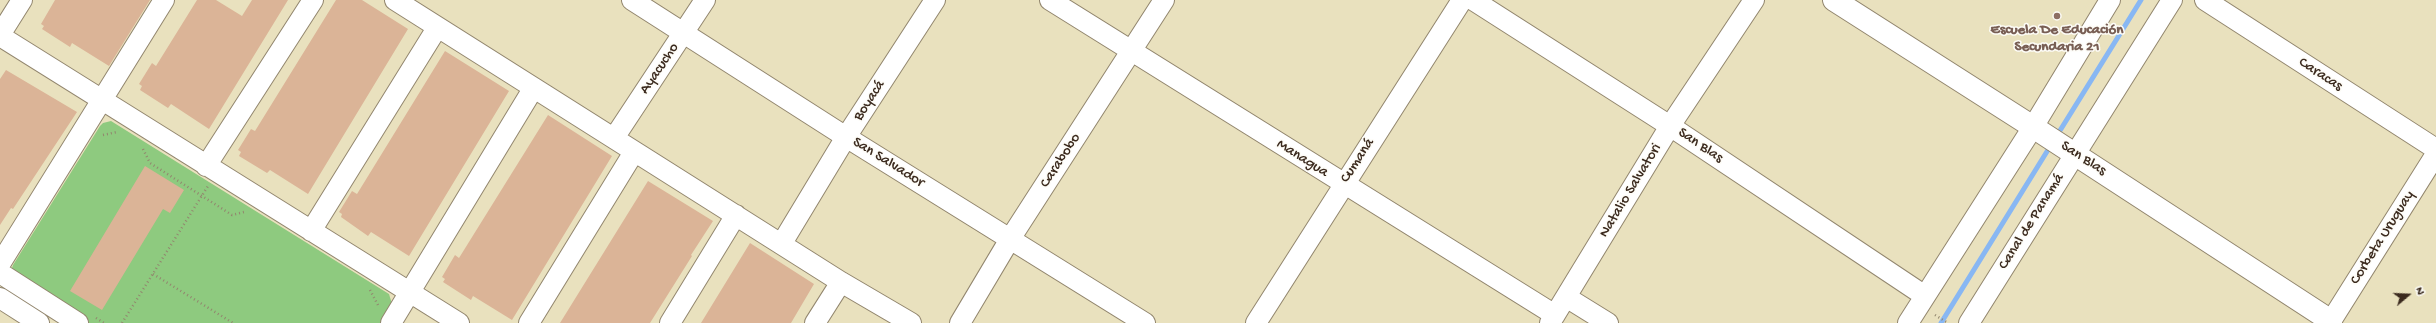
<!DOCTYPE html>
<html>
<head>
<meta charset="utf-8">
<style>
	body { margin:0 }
	#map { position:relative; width:2436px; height:323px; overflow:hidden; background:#e9e1be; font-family:"Gochi Hand",sans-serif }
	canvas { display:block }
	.north { position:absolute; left:2388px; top:275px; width:40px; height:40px; -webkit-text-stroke:3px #fdfcf7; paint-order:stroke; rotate:71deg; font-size:11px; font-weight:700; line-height:16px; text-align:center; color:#3b2a1e }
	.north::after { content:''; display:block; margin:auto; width:14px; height:18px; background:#3b2a1e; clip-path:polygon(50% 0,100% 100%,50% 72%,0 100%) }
</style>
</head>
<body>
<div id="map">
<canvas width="2436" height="323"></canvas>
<div class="north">N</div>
</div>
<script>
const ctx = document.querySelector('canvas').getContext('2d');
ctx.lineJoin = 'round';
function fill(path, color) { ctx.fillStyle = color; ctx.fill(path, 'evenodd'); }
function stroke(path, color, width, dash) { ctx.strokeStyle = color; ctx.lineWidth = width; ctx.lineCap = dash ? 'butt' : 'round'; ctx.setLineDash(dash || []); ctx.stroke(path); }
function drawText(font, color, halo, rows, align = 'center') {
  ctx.font = font + ' "Gochi Hand",sans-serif'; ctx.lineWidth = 3; ctx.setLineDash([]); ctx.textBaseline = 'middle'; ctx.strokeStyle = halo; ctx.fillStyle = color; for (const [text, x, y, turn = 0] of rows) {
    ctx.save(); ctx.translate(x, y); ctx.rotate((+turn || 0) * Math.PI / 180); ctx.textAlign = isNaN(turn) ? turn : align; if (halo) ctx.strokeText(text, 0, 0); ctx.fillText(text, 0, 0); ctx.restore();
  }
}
fill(new Path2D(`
	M111,121L389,294L392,304L382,323H87L11,271L13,265L100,126L103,123Z`), '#8eca7f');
stroke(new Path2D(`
	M2056,137L2141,0
	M1941,323L2051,145`), '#88b7f3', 5);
fill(new Path2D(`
	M55,0H150L109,66L72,43L70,47L42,29L44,26L41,24Z
	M197,0H216L242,16L252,0H288L209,129L171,104L168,108L140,90L142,86L139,84L152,63L156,66Z
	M336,0H362L408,29L308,194L270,170L267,173L239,156L241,152L238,150L251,129L255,131Z
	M445,51L509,91L409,256L371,232L368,236L341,217L342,214L339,212L352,191L357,194Z
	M6,70L77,112L13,209L11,208L0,225V79Z
	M548,115L612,156L512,320L473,296L471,300L443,282L445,279L442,277L455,255L459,258Z
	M145,166L184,190L170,213L163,209L102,310L70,291Z
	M648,181L713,221L691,255L692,256L650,323H560Z
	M750,243L814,284L791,323H701Z`), '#dbb497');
const minor = new Path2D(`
	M395,0L841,282L911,323
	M632,0L846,137L1145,323
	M1050,0L1555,315
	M1473,0L1670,126L1925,296
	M2205,0L2436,149
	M0,35L22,0
	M0,36L459,323
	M614,138L705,0
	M206,166L313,0
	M311,231L437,28
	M782,243L846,137L935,0
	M0,264L164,0
	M0,273L78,323
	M1566,297L1608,323
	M0,298L39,323
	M2331,321L2436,154
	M391,323L533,89
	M529,323L634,152
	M670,323L736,215
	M815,323L841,282
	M960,323L1010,239L1164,0
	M1256,323L1462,0
	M1550,323L1670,126L1754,0
	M1908,323L2033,127L2110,0
	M1969,323L2172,0`);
const tertiary = new Path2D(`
	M1834,0L2033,127L2331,321L2330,323`);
stroke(minor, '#92866e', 22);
stroke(tertiary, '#92866e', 24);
stroke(new Path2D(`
	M103,135L117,132
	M143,149L150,163L232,215L244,212
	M153,274L233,323
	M370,290L379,307
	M1935,315L1948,323
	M96,318L104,323
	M122,323L208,186`), '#92866e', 2.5, [1, 3]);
stroke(minor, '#fff', 20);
stroke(tertiary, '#fff', 22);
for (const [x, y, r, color] of [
	[2057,16,4,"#8d6e63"]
]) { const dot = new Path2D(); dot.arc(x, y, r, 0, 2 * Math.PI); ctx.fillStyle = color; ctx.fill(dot); stroke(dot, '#fdfcf7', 1.5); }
drawText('bold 15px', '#785e54', '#fdfcf7', [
	["Escuela De Educación",2057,31],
	["Secundaria 21",2057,48]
]);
drawText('15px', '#3b2a1e', '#fdfcf7', [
	["Ayacucho",660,69,-56],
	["Caracas",2320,75,33],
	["Boyacá",870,101,-57],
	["San Blas",1700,146,34],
	["Managua",1302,159,32],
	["San Blas",2083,159,33],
	["Carabobo",1061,161,-57],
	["Cumaná",1358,161,-57],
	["San Salvador",888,163,32],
	["Natalio Salvatori",1631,191,-59],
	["Canal de Panamá",2032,222,-58],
	["Corbeta Uruguay",2383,238,-58]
]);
</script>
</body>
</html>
